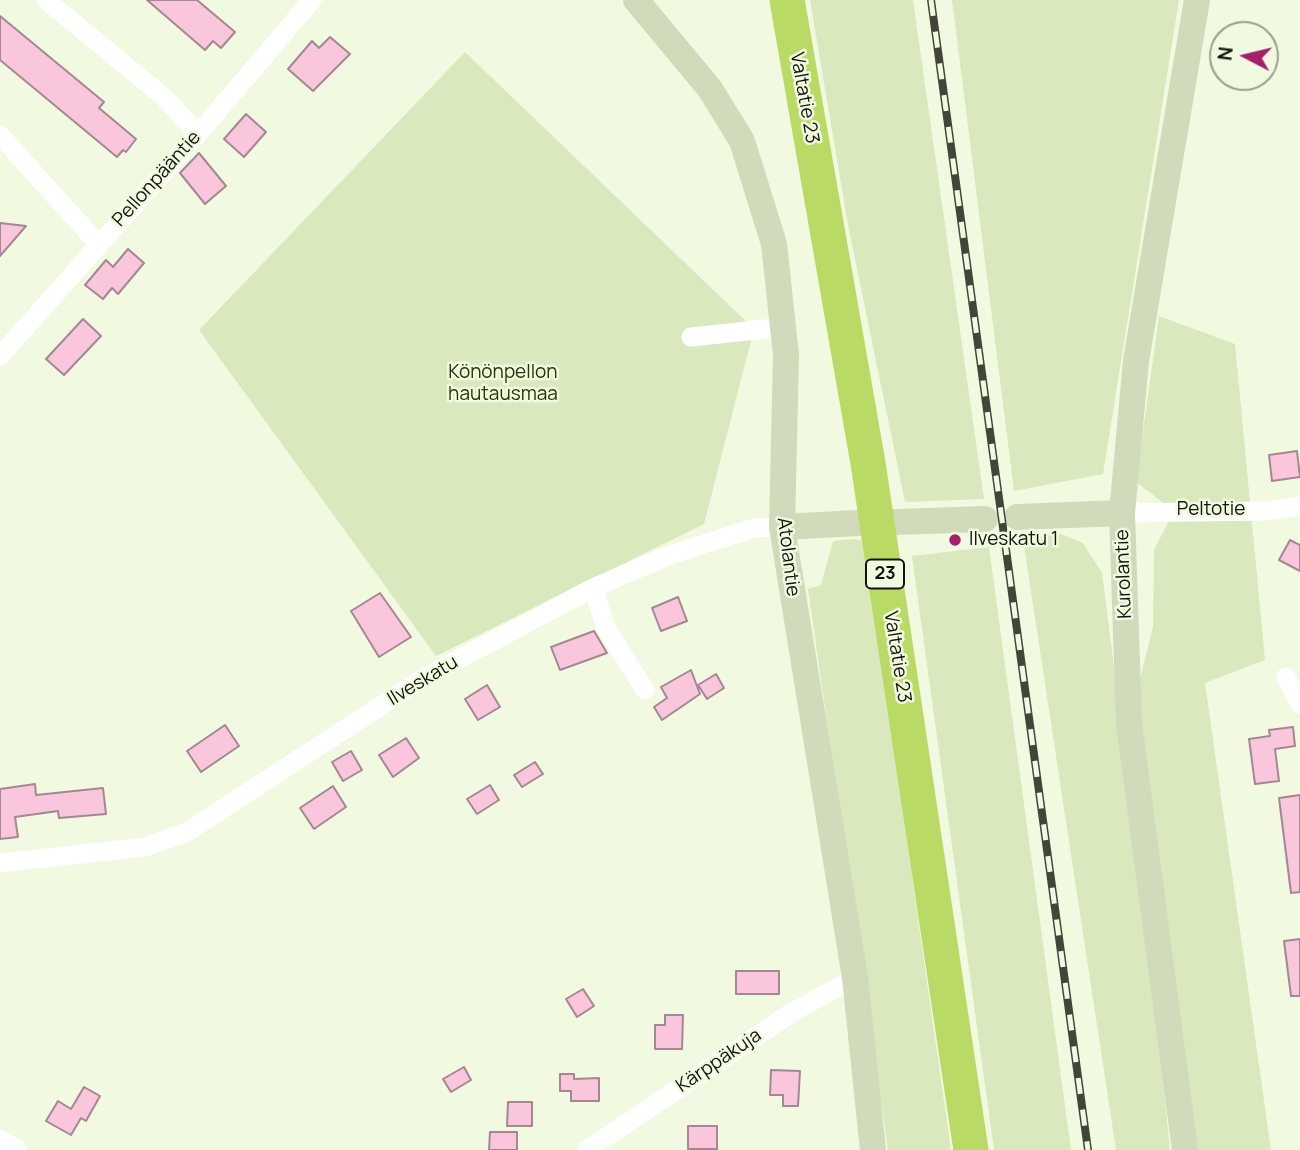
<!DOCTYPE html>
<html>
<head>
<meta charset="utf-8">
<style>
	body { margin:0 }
	#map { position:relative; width:1300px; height:1150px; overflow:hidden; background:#f1fae0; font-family:Manrope,sans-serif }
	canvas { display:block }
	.north { position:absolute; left:1209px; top:21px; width:70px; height:70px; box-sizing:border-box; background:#f1fae0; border:2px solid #979e8b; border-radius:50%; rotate:277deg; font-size:19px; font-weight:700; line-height:28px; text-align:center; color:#11140b }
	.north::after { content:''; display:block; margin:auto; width:24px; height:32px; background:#a5206b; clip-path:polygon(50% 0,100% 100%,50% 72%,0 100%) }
</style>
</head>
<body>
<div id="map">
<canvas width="1300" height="1150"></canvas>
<div class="north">N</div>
</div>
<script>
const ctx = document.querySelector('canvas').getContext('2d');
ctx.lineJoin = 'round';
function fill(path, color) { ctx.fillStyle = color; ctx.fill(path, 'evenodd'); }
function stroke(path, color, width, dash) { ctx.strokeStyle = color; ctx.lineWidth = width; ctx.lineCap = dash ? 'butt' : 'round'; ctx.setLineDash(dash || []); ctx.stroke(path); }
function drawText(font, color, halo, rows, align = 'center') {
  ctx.font = font + ' Manrope,sans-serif'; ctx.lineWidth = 5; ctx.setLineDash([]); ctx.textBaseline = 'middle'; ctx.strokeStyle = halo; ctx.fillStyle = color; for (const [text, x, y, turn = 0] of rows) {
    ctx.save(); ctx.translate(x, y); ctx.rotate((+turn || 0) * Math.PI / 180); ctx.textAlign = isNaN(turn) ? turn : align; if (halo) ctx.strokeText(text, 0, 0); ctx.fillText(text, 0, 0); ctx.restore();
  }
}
fill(new Path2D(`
	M810,0H913L984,499L905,502L848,225Z
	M952,0H1179L1103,474L1014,491Z
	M465,52L754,329L704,524L436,656L199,330Z
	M1159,316L1235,344L1265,660L1205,683L1271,1150H1192L1129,723L1153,627L1154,550L1174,511L1136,482Z
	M1061,534L1083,543L1102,573L1147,924L1170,1150H1116L1023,539Z
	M853,539L864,541L951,1150H888L808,589L821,585L833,541Z
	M989,547L1071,1150H994L912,556Z`), '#d9e8bd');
const building = new Path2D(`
	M147,0H197L235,32L221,48L213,41L205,50Z
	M0,16L104,102L99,108L136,139L126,152L123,150L117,157L0,60Z
	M330,37L350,54L313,91L288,69L312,41L319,48Z
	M246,114L266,132L244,157L224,139Z
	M199,153L226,186L205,204L180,173Z
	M0,223L26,226L0,256Z
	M128,249L144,263L118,294L112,288L103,299L85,285L106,260L113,267Z
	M83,319L101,336L64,375L46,359Z
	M1297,451L1300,477L1272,481L1269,455Z
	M1290,540L1300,545V571L1279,560Z
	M380,593L411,637L379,657L351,611Z
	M678,597L687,621L661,631L652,608Z
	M594,631L607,653L560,670L551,647Z
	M691,670L700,694L662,720L654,707L667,698L661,687Z
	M716,674L724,688L707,699L698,685Z
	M487,685L500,707L478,720L465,699Z
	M225,725L239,746L201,772L187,751Z
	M1293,727L1295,746L1275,749L1279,781L1255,784L1249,739L1270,736L1269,730Z
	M406,738L419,758L393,777L379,755Z
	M351,751L362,770L343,781L332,762Z
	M535,762L543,774L522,787L514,775Z
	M35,784L36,795L103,788L106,814L59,818L58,811L15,817L18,837L0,839V789Z
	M490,785L499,800L477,814L467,799Z
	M333,786L346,807L314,829L300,808Z
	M1300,795V892L1291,893L1279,798Z
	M1300,939V996H1291L1284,941Z
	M736,971H779V994H736Z
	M583,989L594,1006L577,1017L566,999Z
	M665,1015H683L682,1049H655V1025H665Z
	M464,1067L471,1080L451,1092L443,1079Z
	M771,1070L800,1071L798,1106H783V1095H770Z
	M560,1074H574V1079L599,1078V1101H571V1091H560Z
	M84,1087L100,1096L86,1121L81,1118L71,1135L46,1121L58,1101L71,1109Z
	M508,1102H532V1126H507Z
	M688,1126H717V1149H688Z
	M490,1132H517V1150H489Z`);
fill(building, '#f9c6dc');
stroke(building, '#a38893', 2);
stroke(new Path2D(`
	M46,0L165,98L198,134
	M0,135L99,245
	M691,337L784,327
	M0,356L198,134L312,0
	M1122,513L1267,511L1300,506
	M593,588L606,628L645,690
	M1286,677L1300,704
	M0,863L145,847L187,832L425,677L593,588L670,555L754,528L782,527
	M0,1139L18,1150
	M587,1150L794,1011L855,978`), '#fff', 19);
stroke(new Path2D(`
	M636,0L710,89L742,141L774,244L786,355L782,527L855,978L873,1150
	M1017,517L1122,513
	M896,522L985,519
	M782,527L858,523
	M1185,1150L1129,723L1122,513L1136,361L1197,0`), '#d1daba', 26);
stroke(new Path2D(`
	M787,0L868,463L971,1150`), '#bada66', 35);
const rail = new Path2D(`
	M931,0L1088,1150`);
stroke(rail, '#42463a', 8);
stroke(rail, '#f1fae0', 5, [16]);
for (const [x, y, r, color] of [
	[955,540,7,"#a5206b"]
]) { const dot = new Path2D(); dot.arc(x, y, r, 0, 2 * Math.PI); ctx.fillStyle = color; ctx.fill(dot); stroke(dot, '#f1fae0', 2.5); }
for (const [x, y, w] of [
	[885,574,38]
]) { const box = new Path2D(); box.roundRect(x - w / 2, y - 14.5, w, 29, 5); ctx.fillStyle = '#f1fae0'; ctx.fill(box); stroke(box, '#11140b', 2); }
drawText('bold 18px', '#11140b', null, [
	["23",885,574]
]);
drawText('19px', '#11140b', '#f1fae0', [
	["Valtatie 23",804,98,80],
	["Pellonpääntie",157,179,-48],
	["Peltotie",1211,510],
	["Atolantie",788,557,83],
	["Kurolantie",1124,574,-92],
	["Valtatie 23",897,657,81],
	["Ilveskatu",423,681,-31],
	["Kärppäkuja",719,1061,-34]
]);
drawText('19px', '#293408', '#f1fae0', [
	["Könönpellon",503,373],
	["hautausmaa",503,395]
]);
drawText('19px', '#11140b', '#f1fae0', [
	["Ilveskatu 1",969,540]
], 'left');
</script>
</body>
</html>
